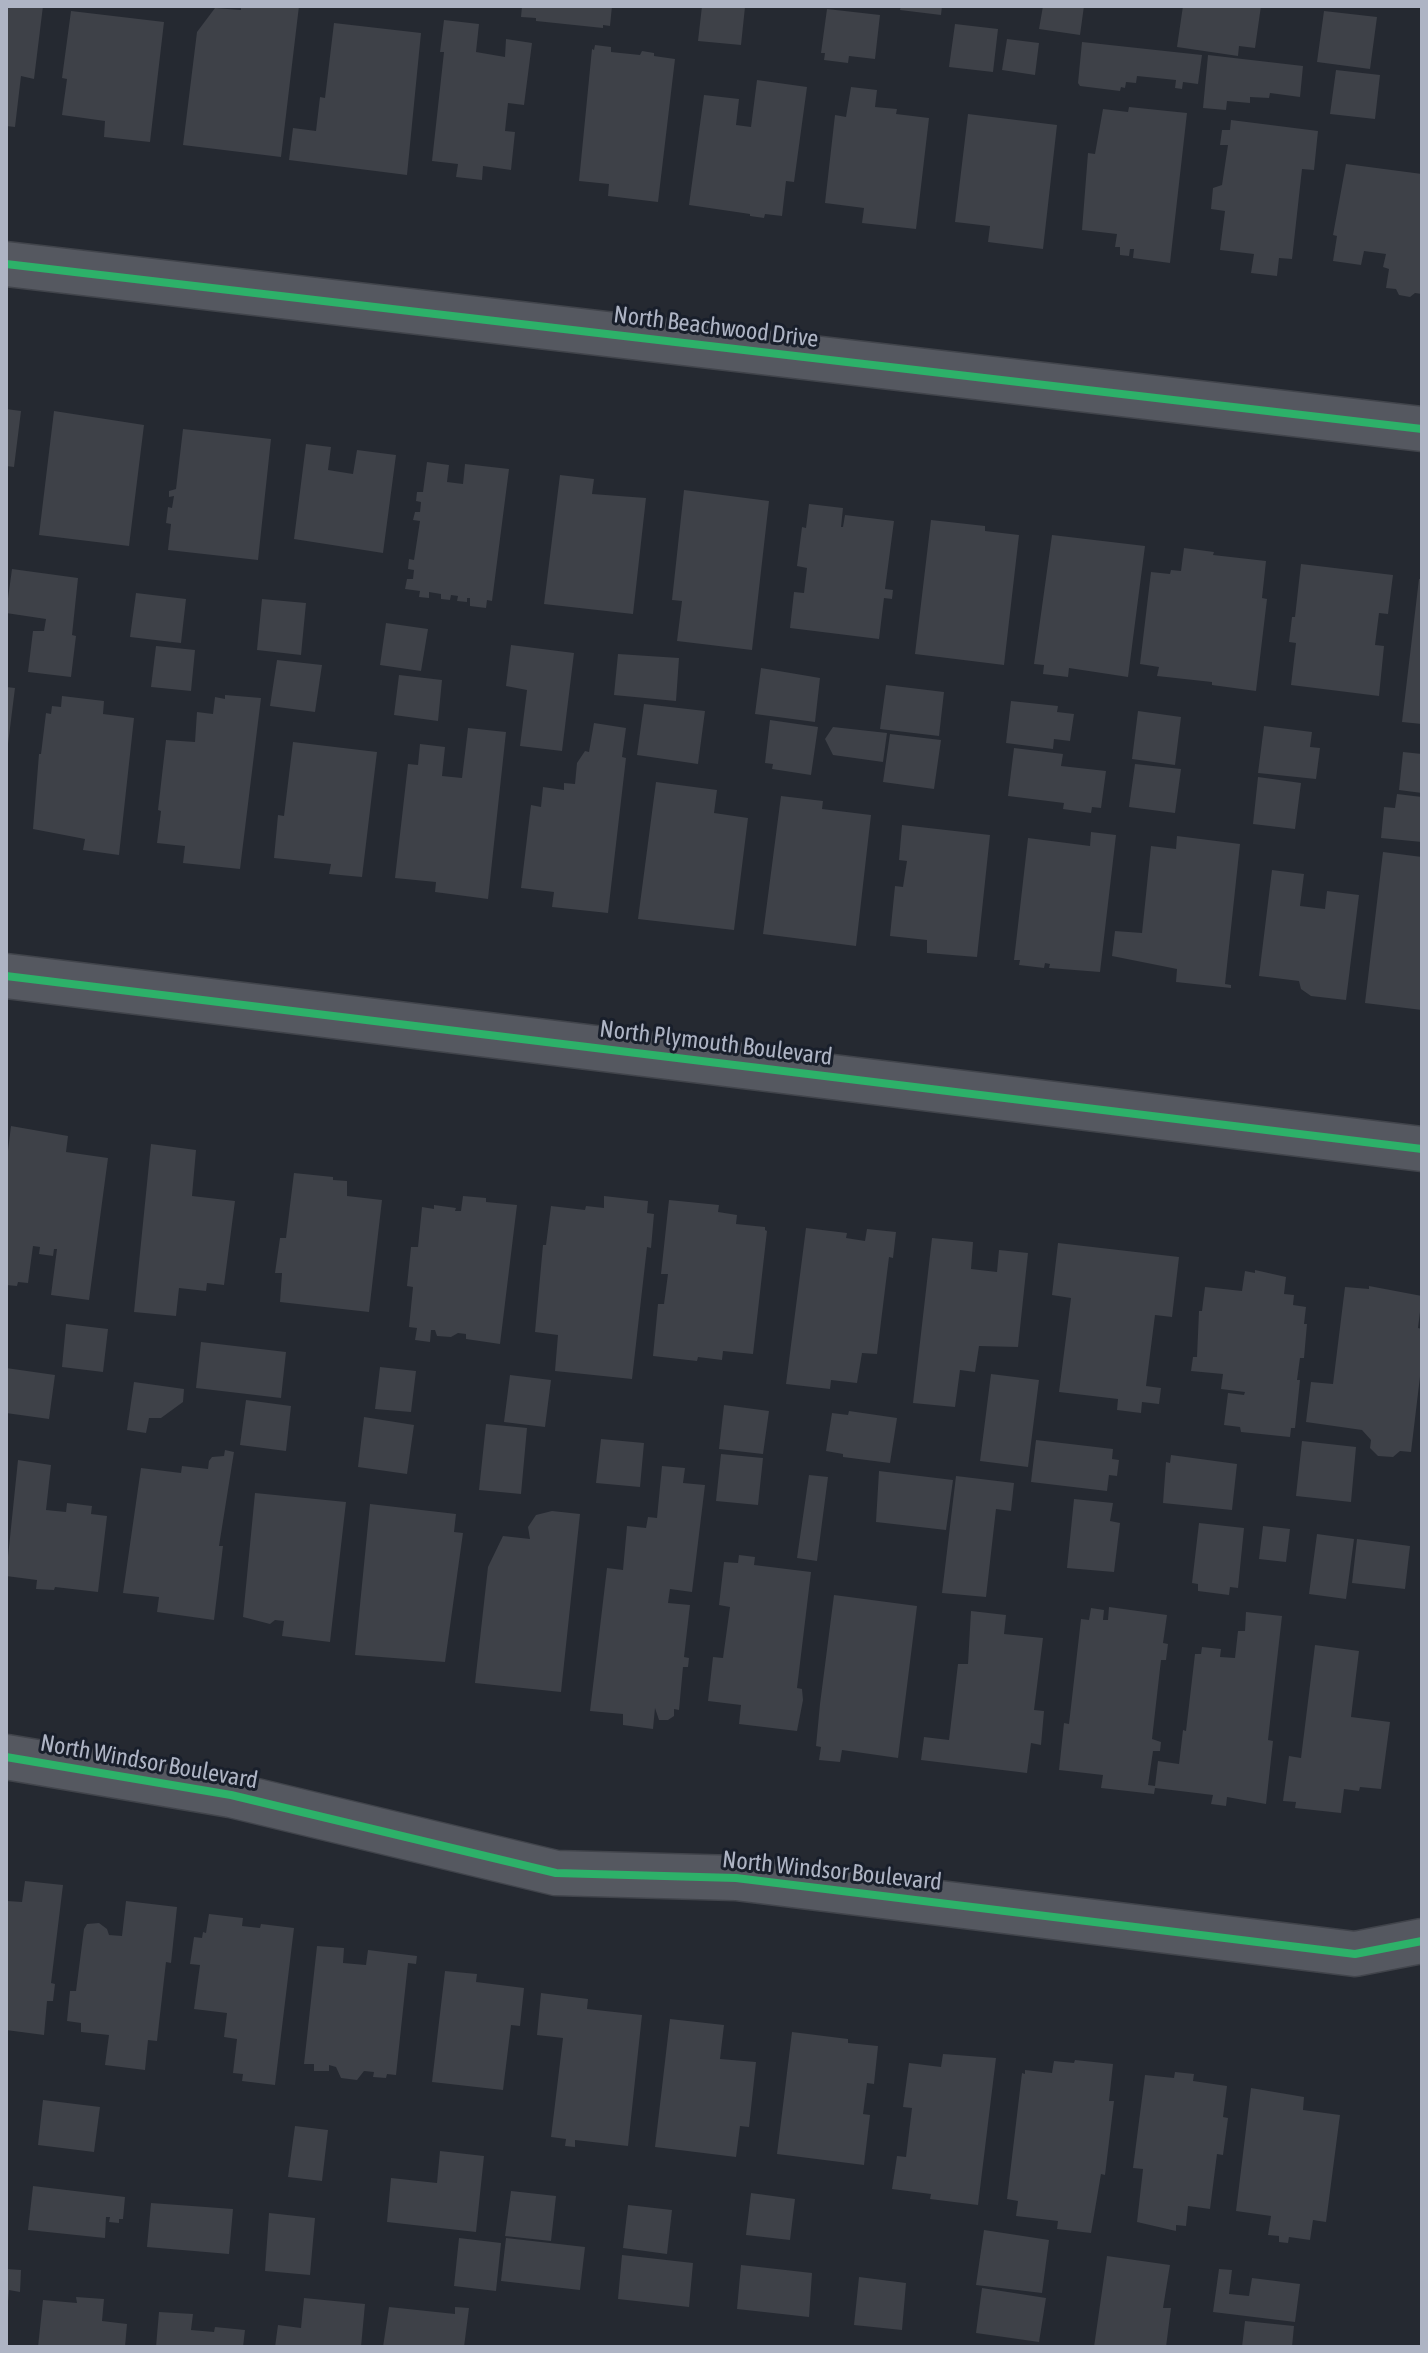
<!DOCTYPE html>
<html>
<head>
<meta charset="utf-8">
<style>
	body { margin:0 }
	#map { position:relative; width:1428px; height:2353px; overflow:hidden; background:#252931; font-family:"Asap Condensed",sans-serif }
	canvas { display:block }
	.frame { position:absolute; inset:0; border:8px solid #aeb4c4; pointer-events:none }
</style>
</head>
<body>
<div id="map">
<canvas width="1428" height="2353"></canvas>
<div class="frame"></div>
</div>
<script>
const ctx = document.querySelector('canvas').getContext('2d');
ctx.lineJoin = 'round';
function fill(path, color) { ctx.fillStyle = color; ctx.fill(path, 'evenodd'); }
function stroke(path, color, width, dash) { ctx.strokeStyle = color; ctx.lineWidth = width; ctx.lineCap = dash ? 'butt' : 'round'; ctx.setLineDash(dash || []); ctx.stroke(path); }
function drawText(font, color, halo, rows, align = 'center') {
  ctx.font = font + ' "Asap Condensed",sans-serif'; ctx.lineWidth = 6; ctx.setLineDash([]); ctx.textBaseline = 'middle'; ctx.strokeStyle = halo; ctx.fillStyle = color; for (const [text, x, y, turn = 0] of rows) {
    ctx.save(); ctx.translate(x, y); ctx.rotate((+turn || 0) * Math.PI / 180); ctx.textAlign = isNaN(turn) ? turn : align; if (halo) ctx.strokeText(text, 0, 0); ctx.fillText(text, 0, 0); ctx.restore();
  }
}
fill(new Path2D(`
	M6,6H43L34,79L21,76L15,127L6,126Z
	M241,6H299L281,157L183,145L197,32L215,8L241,10Z
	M522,6H612L610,26L603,25V28L536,21V18L521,17Z
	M702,6L745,7L741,45L698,41Z
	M901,6H942L941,15L900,10Z
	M1043,6H1084L1080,35L1039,29Z
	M1183,6H1261L1255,48L1239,46L1238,56L1177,47Z
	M827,9L880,15L875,59L849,56L848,63L824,60L825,53H821Z
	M71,11L164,22L150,142L104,137L105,121L62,115L67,79L62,78Z
	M1324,11L1377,17L1370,69L1317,62Z
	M444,20L479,24L476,52L505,57L506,39L532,43L524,105L508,103L505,131L515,132L511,170L483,166L482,180L456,177L458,164L432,161L444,52H440Z
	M334,23L421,33L407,175L289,160L293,128L316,131L320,97L325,98Z
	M955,24L998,29L993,72L949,67Z
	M1007,39L1039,43L1035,75L1002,70Z
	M1082,42L1202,55L1198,84L1183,82L1182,89L1175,88L1176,80L1137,76L1136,83L1126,82L1125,88L1121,87L1120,91L1080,86L1078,83Z
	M595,45L611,47V52L640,55L642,51L654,53V56L675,59L658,202L608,196L609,184L579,181L592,49L594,50Z
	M1208,55L1303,66L1300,97L1270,93L1269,98L1250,97V103L1227,101L1226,110L1203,108Z
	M1336,70L1380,75L1375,119L1330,114Z
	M757,80L807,87L794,182L786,181L782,216L765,214L764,218L750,216V214L689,205L704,95L739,99L736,125L751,127Z
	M851,87L877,90L875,107L897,109L896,114L929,118L916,229L862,223L864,208L825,203L835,115L846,117Z
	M1129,107L1187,113L1170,263L1133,258L1134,249H1130L1129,256L1120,255V247H1115L1117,234L1082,230L1088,153L1095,154L1103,109L1128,112Z
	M968,114L1057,125L1043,249L988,242L990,226L955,222Z
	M1231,120L1318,131L1314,170L1302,169L1292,259L1279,258L1277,276L1251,273L1254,254L1220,250L1225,211L1211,209L1213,188L1222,185L1228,145H1220L1222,130H1230Z
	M1346,164L1422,174V294L1415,293L1410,297L1399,295L1396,289L1386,288L1389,269L1383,267L1386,254L1364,251L1361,265L1333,261L1337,236L1333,235Z
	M6,409L21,411L14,467L6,466Z
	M54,411L144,425L129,546L39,535Z
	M183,429L271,439L258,560L168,550L171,524L166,523L168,507L172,508L174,496L169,497V491L176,489Z
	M306,444L331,447L328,470L353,474L357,450L396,455L383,553L294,539Z
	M427,462L449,465L447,482L463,484L465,464L509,469L492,601L487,600L486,608L470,606V598H467V602L457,601L458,596L451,595L450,600L441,599V594L429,592V598L419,597L420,591L405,589L407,579H413L414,570L408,569L409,559L414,560L420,521L413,520L415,512H420L421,502L416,501L417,492H423Z
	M560,475L594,479L592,494L646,498L633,614L544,604Z
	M684,490L769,501L752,650L677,641L682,601L672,600Z
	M809,504L843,508L841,527H843L845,515L894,521L885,589L893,590L892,599L884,598L879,639L790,628L794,592L804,593L807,568L797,566L802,527L806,528Z
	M931,520L985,526V531L1019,535L1004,665L915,654Z
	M1052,535L1145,546L1128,677L1069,668L1068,677L1043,674L1044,665L1034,664Z
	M1184,548L1214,552L1213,555L1266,561L1262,598L1267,599L1256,691L1212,685V682L1157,676L1159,667L1140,664L1151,572L1170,574L1171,570L1181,571Z
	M1301,564L1393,575L1388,614L1379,613L1375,645L1384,646L1379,696L1291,685L1296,643L1289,642L1292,617H1295Z
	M12,569L78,578L72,635L76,636L71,677L28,672L33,631H44L46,619L6,613Z
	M1419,579H1422V724L1402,722Z
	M136,593L186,599L181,643L130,637Z
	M262,599L306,603L301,655L257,650Z
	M386,623L428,629L421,671L380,665Z
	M511,645L574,653L562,751L520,746L527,690L506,686Z
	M156,646L195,650L191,691L151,687Z
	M618,654L679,658L676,701L614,695Z
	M277,660L322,665L315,712L270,706Z
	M761,668L820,678L815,722L755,714Z
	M399,675L442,680L438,721L394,715Z
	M886,685L944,692L939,736L880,729Z
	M6,687L15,688L8,744H6Z
	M225,695L261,698L240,869L183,863L185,846L157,843L161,811L158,810L166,740L195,742L197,712L213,714L215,697L225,699Z
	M62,696L104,701L103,714L134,718L119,855L83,850L85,839L33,829L39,754H41L46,713L51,714L52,706L61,707Z
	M1011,701L1058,706L1057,712L1074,714L1070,741L1054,739L1053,749L1006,743Z
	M644,704L705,711L698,764L637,755Z
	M1138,711L1181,717L1175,765L1132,759Z
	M770,720L818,727L811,775L772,769L773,764L765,763Z
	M594,723L626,728L622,757L626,758L608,913L552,907L554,892L521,888L531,805L541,807L543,787L564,790V783L575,784L577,763L585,751L589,752Z
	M1264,726L1312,732L1310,747L1320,748L1316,779L1258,773Z
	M833,727L887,733L883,762L833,755L825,739Z
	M468,728L506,732L488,899L435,892L436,882L395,878L408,764L418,765L420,744L445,747L442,776L462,778Z
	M890,734L941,740L934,789L883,782Z
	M293,742L377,752L362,877L329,874L331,864L274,858L278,815L284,816Z
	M1014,748L1063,754L1061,766L1106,771L1101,808L1092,807L1091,813L1063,809L1064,803L1008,796Z
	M1403,752L1422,754V793L1399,790Z
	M1135,764L1181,769L1175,813L1129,807Z
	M1258,777L1301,783L1295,829L1253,824Z
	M656,782L717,790L714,813L748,818L734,930L638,919Z
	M1397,794L1422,797V842L1381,838L1384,807L1395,808Z
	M781,796L823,801L822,809L871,815L856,946L763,934Z
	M902,825L990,835L977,957L927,953V940L890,936L895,886L903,887L907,861L899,860Z
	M1091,832L1116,835L1100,972L1049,968L1050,964L1045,963L1044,968L1019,965L1020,960H1014L1028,838L1090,846Z
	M1177,836L1240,844L1225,984L1231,985V988L1176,982L1177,969L1112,956L1115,931L1142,933L1151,846L1176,849Z
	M1383,852L1422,857V1010L1365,1003Z
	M1272,870L1304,874L1300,906L1325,909L1327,891L1359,895L1346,1000L1311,996L1301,989L1299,981L1259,976Z
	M11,1126L68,1136L66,1152L108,1158L89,1300L51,1295L57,1249H54L53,1256L39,1254L40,1247L33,1246L28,1283L18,1282L17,1286L6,1285V1167Z
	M151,1144L196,1150L192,1196L235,1201L224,1285L207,1283L206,1291L179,1288L176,1316L134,1312Z
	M294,1173L333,1177V1180L347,1181V1196L382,1200L369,1312L280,1302L282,1273H275L280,1238H286Z
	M463,1196L486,1198V1202L517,1205L500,1344L466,1339V1334L458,1333L451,1337L437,1336L435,1330H431L430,1342L415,1340L417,1328L409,1327L413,1287L407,1286L411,1247H418L422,1207L434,1209V1205L456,1208L455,1211H461Z
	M604,1196L648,1201L647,1213L654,1214L651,1248L647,1247L632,1379L555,1371L558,1335L535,1332L543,1245H546L551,1206L585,1210L586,1206L604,1208Z
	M669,1200L719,1205L718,1212L737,1215L736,1224L765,1227V1230L767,1231L753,1354L723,1351L722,1360L698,1357L697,1361L653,1356L658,1304H664L668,1274H661Z
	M806,1228L847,1233L846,1238L865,1241L867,1229L896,1232L893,1258L889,1257L877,1354L862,1353L857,1383L831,1380L830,1389L786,1384Z
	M932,1238L973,1242L971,1269L997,1272L999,1250L1028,1253L1018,1347L979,1346L975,1372L960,1370L955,1407L913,1403Z
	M1058,1243L1179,1257L1172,1317L1155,1315L1146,1386L1161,1388L1159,1404L1142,1402L1141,1413L1117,1410L1118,1399L1059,1392L1071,1298L1052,1295Z
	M1255,1270L1286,1277L1284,1294L1294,1295L1293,1305L1306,1307L1304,1324H1307L1304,1358H1300L1297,1380H1300L1295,1428H1291L1290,1437L1241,1432L1240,1427L1224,1425L1228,1393L1244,1395L1245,1392L1221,1389L1223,1374L1191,1371L1193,1357H1197L1199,1311H1202L1205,1287L1242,1291L1245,1271L1255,1273Z
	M1369,1286L1422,1296L1418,1328L1422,1329V1360L1411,1452L1400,1451L1393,1457L1378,1456L1370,1448L1371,1440L1362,1430L1306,1422L1311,1382L1333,1384L1345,1287L1369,1289Z
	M66,1324L108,1329L103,1372L62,1367Z
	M201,1342L286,1352L281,1398L196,1388Z
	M380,1367L416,1371L411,1412L375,1409Z
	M6,1368L55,1375L49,1419L6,1413Z
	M991,1374L1039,1380L1028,1467L980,1461Z
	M510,1375L551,1380L545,1427L504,1422Z
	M134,1382L184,1389L183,1402L161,1418H149L146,1433L127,1430Z
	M246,1400L291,1406L286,1451L240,1445Z
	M724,1405L769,1411L763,1454L719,1449Z
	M849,1411L897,1418L890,1463L843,1457V1454L826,1451L832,1413L848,1415Z
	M364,1417L414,1425L407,1474L358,1467Z
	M486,1424L527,1428L521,1494L479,1490Z
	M601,1439L644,1443L640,1487L596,1483Z
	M1036,1440L1113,1449L1112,1459L1119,1460L1117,1476L1109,1475L1107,1491L1031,1482Z
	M1302,1441L1356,1447L1351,1502L1296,1496Z
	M225,1450L234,1452L219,1546H223L214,1620L157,1612L159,1597L123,1593L141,1468L181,1473L182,1466L208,1469L209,1461L212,1457L224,1456Z
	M721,1454L763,1458L758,1505L716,1501Z
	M1171,1455L1237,1464L1232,1510L1163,1503L1166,1462L1170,1463Z
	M18,1460L51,1465L46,1510L66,1512L67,1503L92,1506L91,1514L107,1516L98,1592L55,1587L54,1590L36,1589L37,1580L6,1576Z
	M662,1466L685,1468L683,1483L705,1485L692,1592L670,1589L668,1603L690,1605L684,1657L689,1658L688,1667H683L679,1710L674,1709V1716L668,1720H659L655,1708L653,1729L623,1725V1714L590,1711L607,1568L623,1570L627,1526L646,1528L648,1517L657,1518Z
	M879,1471L953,1480L946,1530L876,1522Z
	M809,1475L828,1477L817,1561L797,1558Z
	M956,1476L1014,1483L1011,1511L996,1509L986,1597L942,1593Z
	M255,1493L346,1502L330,1642L282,1636L284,1621L275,1620L270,1624L243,1617Z
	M1074,1499L1113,1503L1110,1521L1120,1523L1114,1572L1067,1568Z
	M370,1504L456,1514L454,1532L463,1533L445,1662L355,1655Z
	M552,1511L580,1514L561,1692L475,1683L488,1567L503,1536L530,1539L528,1527L536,1515Z
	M1199,1523L1244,1528L1238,1588L1230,1587L1229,1595L1198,1591V1584L1192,1583Z
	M1263,1526L1290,1529L1286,1562L1259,1559Z
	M1317,1534L1354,1539L1346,1599L1309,1594Z
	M1357,1539L1410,1546L1405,1589L1352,1583Z
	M739,1555L755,1557L754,1565L811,1572L797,1688L802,1689L803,1700L797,1731L739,1724L741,1705L708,1701L713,1657L723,1658L730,1607L719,1605L724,1562L738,1563Z
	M834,1595L917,1606L898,1758L842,1750L840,1762L819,1760L821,1747L816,1746L820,1704Z
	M1109,1607L1167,1615L1163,1643L1168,1644L1166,1660H1161L1152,1739L1161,1742L1160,1751H1153L1148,1785L1155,1786L1158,1761L1179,1764L1183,1730L1186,1731L1195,1654H1201L1202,1647L1221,1649L1220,1657L1235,1658L1238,1631H1245L1246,1612L1282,1616L1268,1740L1273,1741L1266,1804L1227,1797L1226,1806L1211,1804L1213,1795L1155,1788L1154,1794L1101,1788L1103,1775L1059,1770L1064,1723L1069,1724L1081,1619L1089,1620L1091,1608L1104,1610L1103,1620H1108Z
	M971,1611L1006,1615L1004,1634L1043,1638L1034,1710L1044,1711L1041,1745L1031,1743L1027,1773L921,1760L924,1737L949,1740L958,1664H968Z
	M1315,1645L1359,1651L1351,1717L1390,1722L1381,1789L1360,1787L1359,1791L1344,1789L1341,1813L1295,1808L1296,1802L1283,1801L1289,1756L1301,1758Z
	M25,1881L63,1885L51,1983L55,1984L53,2001H47L44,2035L6,2030L7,1901L22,1902Z
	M126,1901L177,1907L171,1963L166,1962L157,2041L148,2040L145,2070L105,2065L109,2035L81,2032V2023L67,2021L70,1991H76L84,1929L87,1924L99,1923L107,1929L109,1935L122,1936Z
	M209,1914L243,1918L242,1926L260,1928L261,1924L294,1928L275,2085L242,2081L243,2074L233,2073L237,2039L224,2037L227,2013L194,2009L200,1965L190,1964L194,1937L202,1938L203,1932L206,1933Z
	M317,1946L344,1948L343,1963L366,1965L368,1950L417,1956L416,1964L408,1963L396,2075L387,2074L386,2078L373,2077L374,2072L364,2071L357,2080L341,2078L336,2067L329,2065V2071H314V2064H304Z
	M445,1971L477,1974L476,1982L524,1988L520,2026L511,2025L503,2090L432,2082Z
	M541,1993L588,1999L587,2009L642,2015L628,2146L575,2140V2147L565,2146L566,2139L551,2137L563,2038L537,2035Z
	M670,2019L724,2025L720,2059L756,2062L749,2127L740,2126L736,2157L655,2147Z
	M792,2032L848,2039V2043L878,2046L874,2084L867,2083L863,2114L870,2115L864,2165L777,2154Z
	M943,2054L996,2058L978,2205L930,2199L931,2194L892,2189L897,2156L906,2157L912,2108L903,2107L909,2063L941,2067Z
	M1075,2060L1113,2064L1109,2101H1114L1105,2175L1101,2174L1091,2233L1057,2229L1058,2221L1016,2216L1018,2201L1007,2199L1022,2073L1025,2074V2070L1052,2073L1054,2061L1074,2063Z
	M1175,2072L1194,2074L1193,2081L1227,2086L1223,2117L1228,2118L1223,2155L1217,2154L1210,2209L1188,2206L1186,2226L1176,2225V2231L1137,2222L1143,2169L1133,2168L1145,2075L1174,2078Z
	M1251,2088L1304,2097L1303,2110L1340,2115L1326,2222L1313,2220L1310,2240L1289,2237L1288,2243L1279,2242V2236L1268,2235L1271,2216L1236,2211Z
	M43,2100L100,2107L94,2152L38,2145Z
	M295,2126L328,2130L322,2181L288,2177Z
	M440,2151L484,2156L476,2232L387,2222L391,2178L437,2183Z
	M33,2186L125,2197L123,2219H119V2223L109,2222L110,2217H106L105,2238L28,2230Z
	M511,2191L556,2196L551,2241L505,2236Z
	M751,2193L795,2199L790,2240L746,2235Z
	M151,2203L233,2209L229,2254L147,2247Z
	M628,2205L672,2210L667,2254L623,2248Z
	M269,2213L315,2218L310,2275L265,2271Z
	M984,2230L1049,2240L1042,2293L976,2285Z
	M459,2238L501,2243L496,2291L454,2286Z
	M506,2238L585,2247L580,2290L501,2281Z
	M622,2255L693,2263L689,2307L618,2299Z
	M1107,2256L1170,2265L1163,2308H1171L1166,2347H1094Z
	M741,2265L812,2273L809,2317L737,2309Z
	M6,2269L21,2270L20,2292L9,2290L8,2302H6Z
	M1219,2269L1232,2270L1229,2294L1249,2296L1252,2278L1300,2284L1295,2322L1213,2312Z
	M859,2277L906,2283L902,2330L854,2325Z
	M982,2288L1046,2298L1039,2342L976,2333Z
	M76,2297L104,2299L102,2321L127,2324L125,2347H38L43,2300L77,2303Z
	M304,2298L365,2304L361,2347H275L278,2325L301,2328Z
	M389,2307L455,2314V2307L469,2308L464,2347H383Z
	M159,2312L193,2314L191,2330L214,2332L215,2327L245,2330L243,2347H156Z
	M1245,2321L1294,2326L1292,2347H1242Z`), '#3e4148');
const minor = new Path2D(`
	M6,264L1422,429
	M6,976L1422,1149
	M6,1757L231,1795L556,1873L736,1878L1355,1954L1422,1941`);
stroke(minor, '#41444b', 47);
stroke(minor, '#555860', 44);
stroke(new Path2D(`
	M6,264L1422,429
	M6,976L1422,1149
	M6,1757L231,1795L556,1873L736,1878L1355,1954L1422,1941`), '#2db169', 8);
drawText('24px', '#aeb4c4', '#191f2b', [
	["North Beachwood Drive",716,327,7],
	["North Plymouth Boulevard",716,1043,7],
	["North Windsor Boulevard",149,1762,10],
	["North Windsor Boulevard",832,1871,6]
]);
</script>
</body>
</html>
